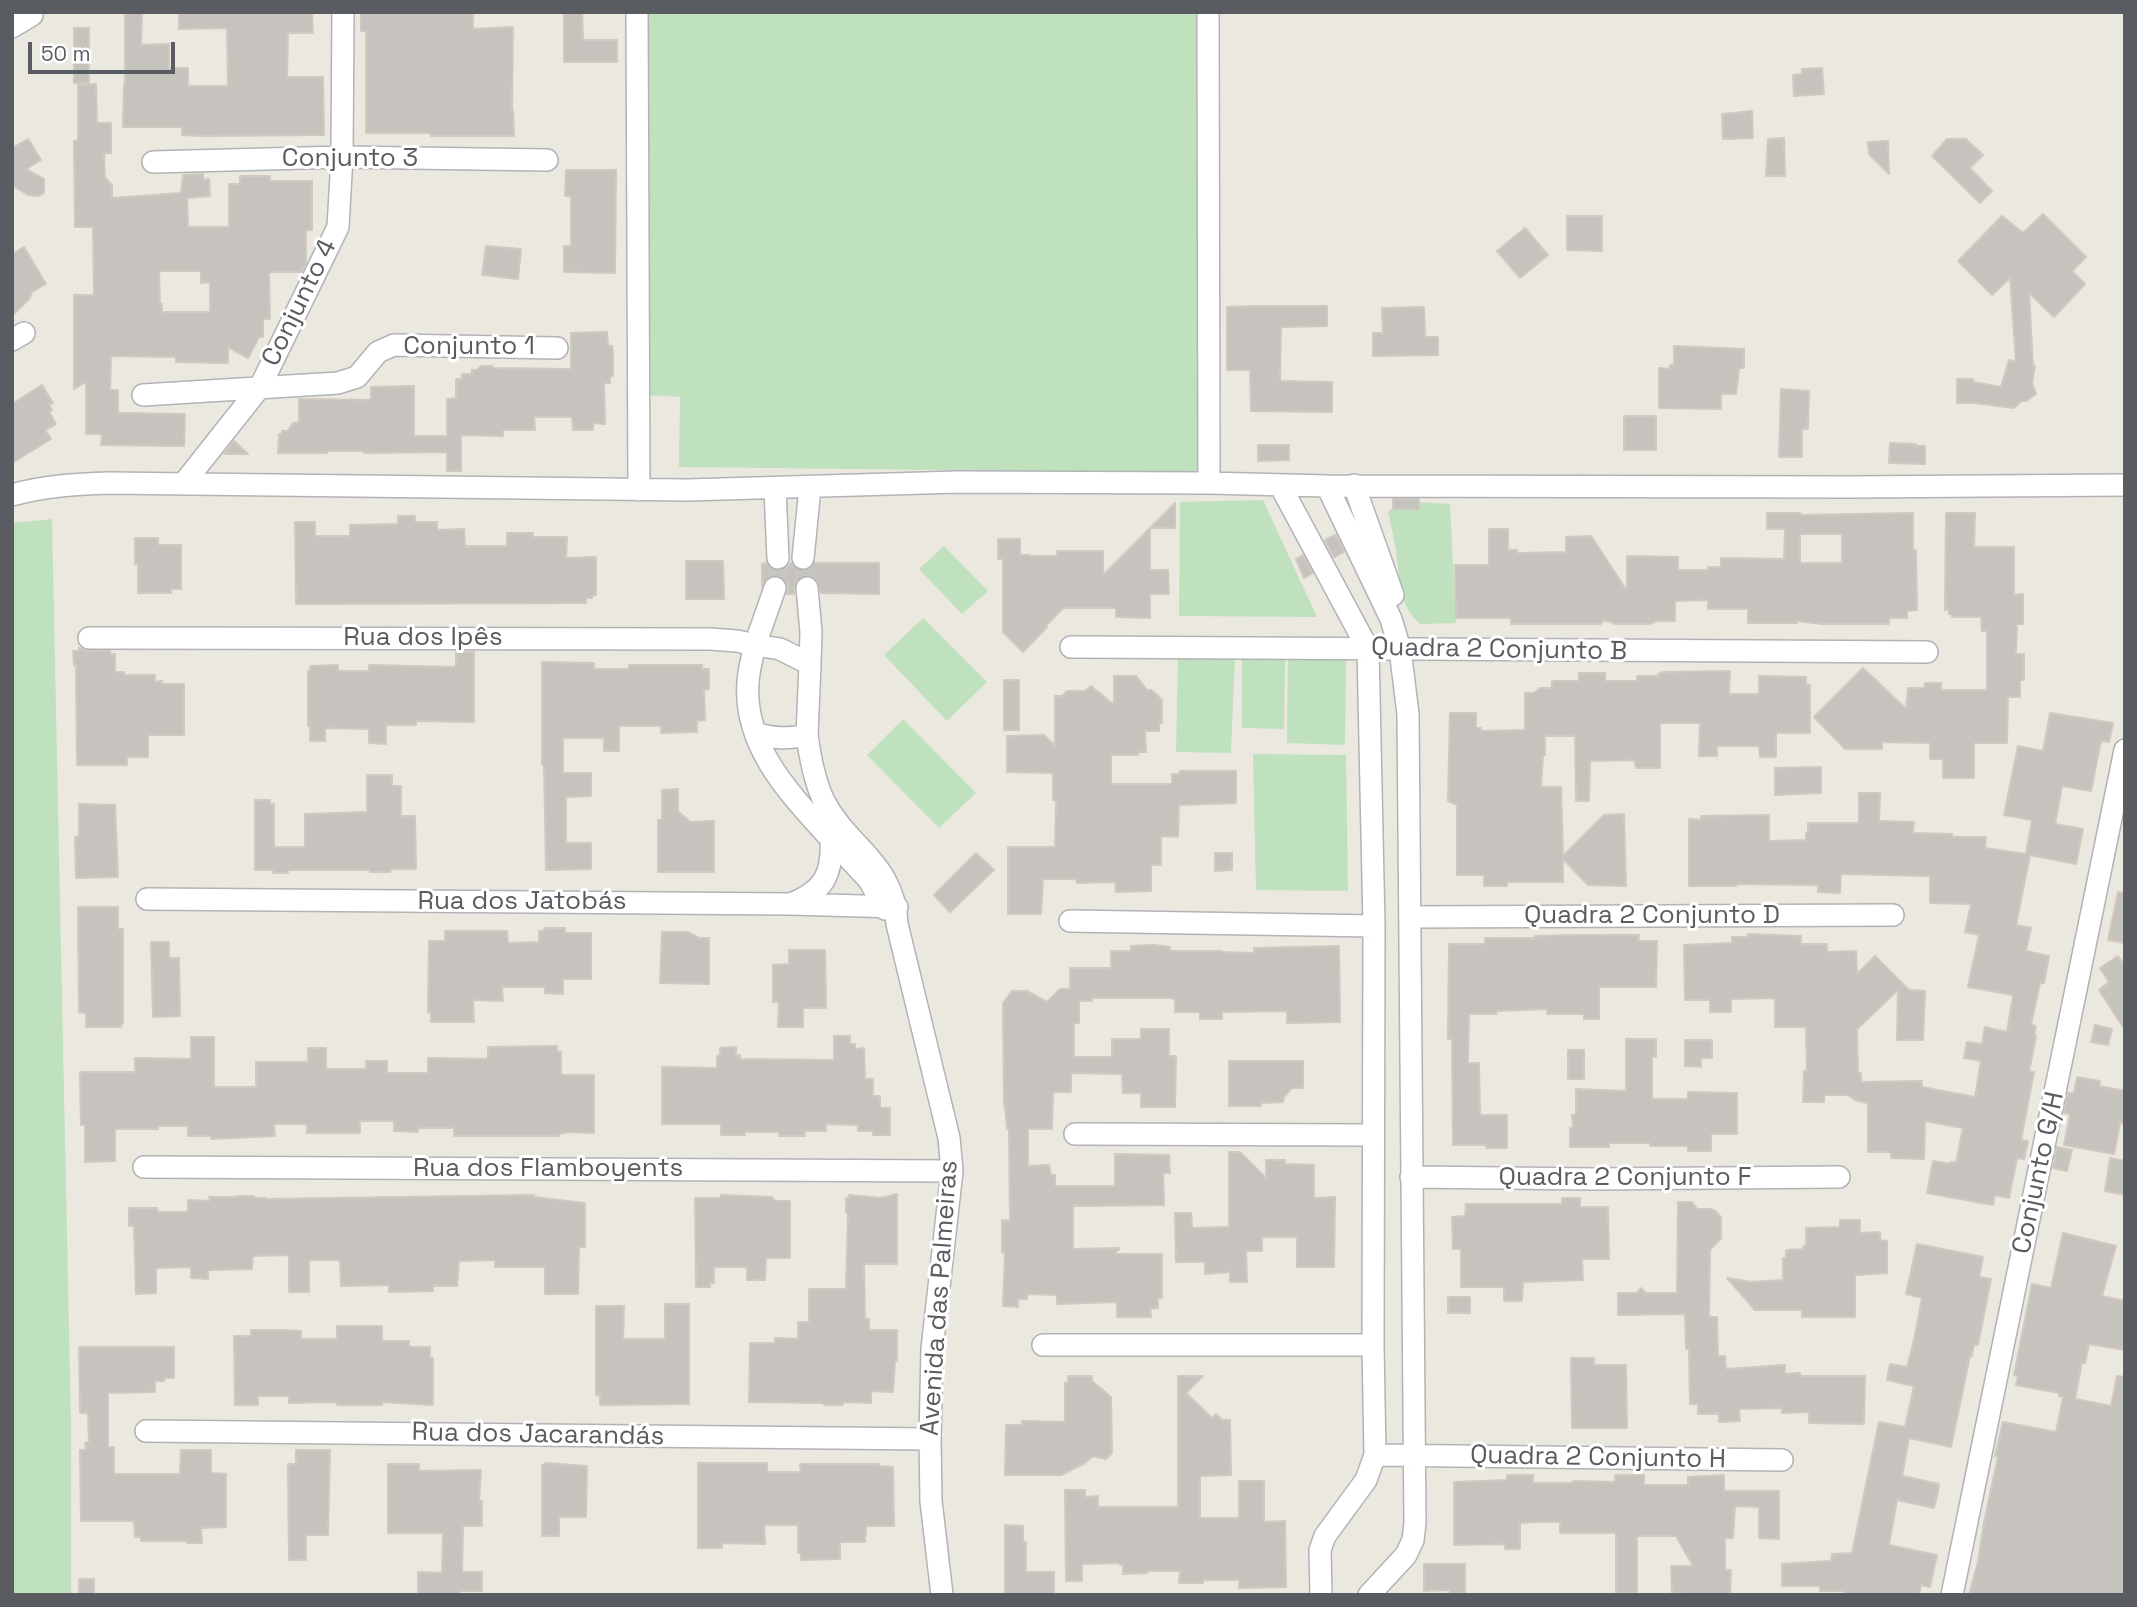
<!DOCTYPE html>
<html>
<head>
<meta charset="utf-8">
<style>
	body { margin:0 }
	#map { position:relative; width:2137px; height:1607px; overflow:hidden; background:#ebe8e0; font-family:"Space Grotesk",sans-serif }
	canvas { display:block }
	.frame { position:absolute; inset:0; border:14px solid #595c60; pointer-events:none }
	.scale { position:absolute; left:28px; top:42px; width:147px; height:32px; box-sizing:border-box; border:4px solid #595c60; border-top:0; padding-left:9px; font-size:21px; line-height:24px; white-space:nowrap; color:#595c60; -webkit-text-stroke:5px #fff; paint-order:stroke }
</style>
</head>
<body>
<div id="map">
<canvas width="2137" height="1607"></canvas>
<div class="frame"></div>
<div class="scale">50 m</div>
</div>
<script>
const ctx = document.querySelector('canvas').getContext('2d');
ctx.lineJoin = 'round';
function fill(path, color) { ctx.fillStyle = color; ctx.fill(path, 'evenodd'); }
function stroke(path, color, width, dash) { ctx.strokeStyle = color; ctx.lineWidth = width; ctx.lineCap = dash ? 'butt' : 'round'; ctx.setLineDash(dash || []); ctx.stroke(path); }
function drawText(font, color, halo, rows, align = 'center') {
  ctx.font = font + ' "Space Grotesk",sans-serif'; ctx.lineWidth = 6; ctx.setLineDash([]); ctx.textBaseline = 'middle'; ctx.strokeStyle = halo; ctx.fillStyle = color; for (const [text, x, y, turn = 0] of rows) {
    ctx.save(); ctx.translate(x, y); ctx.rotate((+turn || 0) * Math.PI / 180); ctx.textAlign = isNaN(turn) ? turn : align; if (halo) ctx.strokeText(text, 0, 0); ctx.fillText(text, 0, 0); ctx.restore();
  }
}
fill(new Path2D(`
	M647,12H1202L1207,473L679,467L680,397L647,395Z
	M1263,500L1317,617L1179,616L1180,502Z
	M1399,501L1450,504L1456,623L1420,624C1397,603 1401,580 1396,551C1394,538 1391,525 1388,512Z
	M52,519L71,1426V1595H12V523Z
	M944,546L988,591L962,614L919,569Z
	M923,618L987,682L947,721L884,655Z
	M1242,653L1285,655L1284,729L1242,728Z
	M1288,654L1346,655L1345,745L1287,743Z
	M1178,655L1235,656L1231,753L1176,752Z
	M903,719L976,793L939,828L867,755Z
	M1253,754L1346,755L1348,891L1256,890Z`), '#c0e1be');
const building = new Path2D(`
	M125,12H142L141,45L169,44V68H188V86H228L227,28L179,29V12H312L313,33H288L287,77H323L324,135L201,136L182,135V127H123L124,84H125Z
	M361,12H473V29L513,27L512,110H513L514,136H431V133H366V31H361Z
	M564,12H582L583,40H617V62H564Z
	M74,28H89V83H74Z
	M1822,68L1824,94L1794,96L1793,75L1802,74V69Z
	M96,84L97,123H111V153H104L105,178L112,185V198L181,193L183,175L203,174V180L209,179L210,196L187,198L188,227H229V184H240V176H270V181H312V230H306V264L301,272H269L270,319H263V337H259L248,358L228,347V363L176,362V357L111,356L110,390H118V413L185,414L184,446L101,445L102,434H86V382L74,389V295H94L93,227H75L74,141H78V85ZM159,271H201V283L210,282V312H162V304H160Z
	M1752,111L1753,138L1723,139L1722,114Z
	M1784,138L1785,176H1766L1768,139Z
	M28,139L41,160L26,169L44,179V193L38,196L28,195L12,185V148Z
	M1947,139H1966L1983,155L1970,168L1992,191L1980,203L1932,156Z
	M1888,141L1889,174L1869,154L1868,142Z
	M566,170H616L615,273L564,272V246H571V196H565Z
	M2043,214L2086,257L2072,271L2085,284L2054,317L2029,293L2033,366H2035L2032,383L2036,394L2026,401H2021L2014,408L1975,403H1957V379H1973V382L2001,387L2009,360L2016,362L2010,278L1992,295L1958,261L2002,216L2023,233Z
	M1567,216H1602V251L1567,250Z
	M1525,228L1548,255L1520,278L1497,251Z
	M486,246L521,249L518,279L482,275Z
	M24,247L46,284L32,292L30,298L12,316V254Z
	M1253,306H1327V326L1281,327L1280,381L1332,382V412L1251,411L1250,370H1227V307Z
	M1424,307L1425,337H1438V355L1373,356V333H1383L1382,308Z
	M607,332L608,346H612L613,353V376H610V383H604L605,424L593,423V430H573L572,417H534L535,430H503V436L461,435V471H447V452L364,453V451H327V453H278L279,434L282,435V431H288L293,423L299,422V399L371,400V387L414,386V436H447V399L456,398V379H462V374H472V370H477L481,366H492V368L571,369V333Z
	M1674,346L1744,349V368H1739L1736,394H1721V409L1659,408V368L1670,369V365H1674Z
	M42,385L53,403L49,405L52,410L49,412L56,424L45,430L51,439L12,463V404Z
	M1781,389L1809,391L1808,429H1802V457H1779Z
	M1624,416H1656V450H1624Z
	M234,441L248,454H224Z
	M1890,443L1916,444L1915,446H1925V464L1889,463Z
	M1258,445H1289V460L1258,461Z
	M1393,499H1419V509H1393Z
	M1175,503V528H1150V570H1168L1169,594H1150V618L1116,617V608H1063L1046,626L1047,627L1023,652L1003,632V559H998V539H1020V555H1029L1030,556H1057V551H1103V575Z
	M1767,513H1800V515L1913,513V550H1916L1917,610L1907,611V618H1889V624H1822L1797,621V623H1748V609H1708V600L1675,601V621H1657L1649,624H1616L1604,620L1601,624H1511V618H1456L1455,565H1489V529H1508V550H1517V553L1566,552V537L1591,536L1627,591V556L1678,557V570H1709L1708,567H1721V558L1784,559L1785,529H1767ZM1800,534H1842V563H1800Z
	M1946,513H1975L1974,547H2014V595L2023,594V624H2017L2016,654H2024V680H2020V697H2008L2007,743H1974V778H1943V759H1930V743L1882,742V749H1845L1814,717L1863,668L1906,709L1908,688H1924L1925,683H1941V690H1987V631H1982L1981,617H1952V614H1949V609L1945,610Z
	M398,516H415V522H437V530L464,529L465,546H507V533H533V537H567L566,558L596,557V595L592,596V598H586V603L296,604L295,522H315V536H350V525L398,524Z
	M1336,535L1344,552L1334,557L1325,540Z
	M135,538H158V545H181V589H171V593H138V564H135Z
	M1303,555L1313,573L1304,578L1296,559Z
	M686,561H723L724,599H686Z
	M766,563L771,569L778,571L784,569L791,563L796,569L802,571L809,570L815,563H879V594L821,593L817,580L807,575L800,577L795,582L794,594H787L788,585L784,579L779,575L767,578L762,586V564Z
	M79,648L88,651H110V654H115V672H124V675H155V682L162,681V684H184V735H148V757H127V765H77L76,665H74L73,651H79Z
	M456,652H474V722L416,721V725H386V744L369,743V729L325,728V741H310V726H308V671H310V666L338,665V671H369V665L456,667Z
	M542,662L594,663V669H629V665H702V669H709V689L704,690L705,720L697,721V732L661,733V726H619V751H604V738H563V773H591V796L566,797V843H591V869L546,870L544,765H542Z
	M1730,671L1729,694H1759V676L1806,677V685H1810V733H1776V757H1760L1759,746H1717V756H1699L1700,723H1660V768H1636L1634,760L1590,761L1589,801H1576L1575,736H1545V755H1543L1541,787H1561L1563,856L1604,815L1624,814L1626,886L1588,885L1563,859V882H1507V886H1484V875H1457V805L1448,801L1450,713H1476V728H1481V731L1525,730V693H1534L1540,688H1552V681H1579V673H1605V681H1637V676H1659L1658,674L1664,672Z
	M1114,676H1136L1147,690H1151L1156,694L1162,700V723H1159V731H1145L1146,752H1138V755H1111V784H1172V774H1180V771H1236V803L1179,805L1178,837L1161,836V865H1151V891L1116,892L1115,882L1077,883L1076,879H1043L1041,914H1008V847H1055L1056,800H1053V773L1007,772V736L1044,735L1055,746V696H1062L1067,691H1085L1091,686L1114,705Z
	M1004,680H1019V730H1004Z
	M2050,713L2113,723L2109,742L2101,741L2091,791L2062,786L2055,824L2083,829L2076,864L2030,855L2016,925L2031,928L2026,951L2049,956L2044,983H2040L2031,1025L2036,1026L2034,1036H2036L2029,1072H2034L2021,1140L2028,1141L2024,1159L2017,1158L2009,1198L1995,1195L1993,1205L1927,1193L1933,1161L1950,1164L1951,1162L1956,1163L1963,1128L1925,1121L1924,1159L1891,1158V1152H1868V1105L1867,1103L1855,1100L1848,1095H1824V1102H1803L1804,1071H1807L1806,1027H1775V998L1731,999V1012H1710V1000H1685L1684,945L1732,943V937H1748V934L1801,936V944H1827V952L1856,951L1857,974L1875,956L1909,990L1925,991L1923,1040H1897L1898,990L1857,1029L1858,1073H1861V1082L1922,1081V1087L1975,1097L1981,1061L1964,1058L1967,1042L1982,1044L1985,1027L2007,1032L2013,995L1968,987L1979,935L1965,932L1971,904L1930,903V876L1841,874L1840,893L1818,892V885L1736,884V886H1689V819L1701,820V816L1769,815V841L1806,840V833H1808V823H1859V793H1880L1879,821L1914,822L1913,833L1952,834V837H1986L1985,848L2026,854L2032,820L2004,815L2018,746L2043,751Z
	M1821,767V793L1775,795V768Z
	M367,775H392V786H401V816H415L416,869H391L390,872H370V870H288V873H273V870H255V800H270V804H274V847H305V814L367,812Z
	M678,789V811L690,822L714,821V872H658V820H662V790Z
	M79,804L115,805L118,877L76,878L75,837H79Z
	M976,853L994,870L950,912L934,895Z
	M1215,853H1232V870L1215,871Z
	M2118,892L2125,893V943L2108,940Z
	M78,907H118V929H123V1023H122L121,1027H86V1013L79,1012Z
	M544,928H565V933H591V979H563V994L545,993V987H502L503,1001L473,1000L474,1022H431V1012H428L429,941H445V931H507L508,943L539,942V931H544Z
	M662,932H688L699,938H709V984L660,983Z
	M1583,935H1639L1638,941H1657L1656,987H1599V1019H1584V1014H1547V1009L1497,1011L1496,1014H1469L1468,1063H1479L1480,1115H1507V1148H1486V1145H1453L1452,1039H1448L1449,944H1485V938H1535V936Z
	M151,942H169V958H179L180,1016L153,1017Z
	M1154,945L1170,947V951H1222V952L1254,953V948L1339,946L1340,1022L1287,1023V1011L1222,1012V1019H1200V1012H1175V1000L1172,998H1092V1001H1079V1023H1074V1057H1112V1039H1141V1029H1169V1056H1176L1175,1107H1141V1093H1123L1122,1074L1071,1073V1092H1053L1052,1129H1028V1166L1049,1165L1051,1175H1055V1186H1115V1154L1169,1155L1170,1173H1163L1164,1205L1073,1206V1249L1120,1248L1114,1254H1162V1298H1158V1308L1150,1309L1151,1317H1117V1302L1057,1304V1295L1027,1294V1299H1018V1307L1003,1306L1005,1253L1002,1252V1220L1010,1221L1009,1129H1007L1005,1106H1004L1003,1003L1012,991H1027L1047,1002L1060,989H1070V968H1111V951H1131V946Z
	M789,950H825L826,1008H803V1027H778L779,1002H773V965L789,964Z
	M2118,956L2125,966V1030L2099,990L2109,982L2100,968Z
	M2095,1025L2112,1029L2108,1045L2091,1042Z
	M834,1036H850V1044H855V1049L864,1048L865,1079H873V1096H880V1108H890V1135H873V1131H858V1125L826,1124V1131H804L805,1136H779V1132H745V1135H721V1124H662V1067L717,1068V1056H720V1048L736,1047V1056L740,1055V1059L834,1060Z
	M191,1037H214V1087H256V1062H308V1048H326V1069H366V1061H387V1073H428V1058L488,1059V1047L557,1046V1052H561V1075H594V1133L569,1132L559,1134V1136H454V1128H418V1132L394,1131V1121H360V1133H307V1124H274L275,1136L211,1139V1136H188V1126H158V1129H115V1161L85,1162V1125H81L80,1072H135V1058L191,1059Z
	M1626,1039H1656V1057H1652V1099H1688V1092L1737,1093V1134H1711V1151H1688V1146H1650V1143H1609V1147H1570V1128H1573L1572,1115H1576V1089L1626,1091Z
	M1685,1040H1712V1058H1701V1067L1685,1066Z
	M1568,1050H1584V1079H1568Z
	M1229,1061H1303V1088H1292L1284,1097L1283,1102L1261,1103V1106H1229Z
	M2077,1077L2100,1081L2099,1086L2125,1091V1124L2120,1123L2114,1154L2064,1145L2070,1114L2064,1113L2068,1093H2074Z
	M2057,1147L2072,1150L2067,1171L2053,1168Z
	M1229,1152H1240L1266,1178V1160H1285V1164L1314,1165V1198L1335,1197L1334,1267H1297V1237H1262V1251H1246L1247,1282H1230V1272L1205,1274V1262H1176L1175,1213H1191L1192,1228L1229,1227Z
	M2110,1158L2125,1161V1195L2105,1191Z
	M897,1194V1264H864L865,1319H869V1330H897V1361H895L893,1392L871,1391V1403L843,1402V1405H824V1403L749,1402L750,1343H775V1338L798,1339V1322H809V1289H846L848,1212L846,1213V1198H849V1195L882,1198Z
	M534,1195L533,1197L585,1203V1247H579L578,1294H545V1267H495V1260L459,1261L457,1286H433V1291L389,1292V1285L341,1286L340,1260H309V1292H289V1255L253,1256L252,1269L208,1270V1279L191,1278V1267L156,1268V1293L136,1294L134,1226H129V1208H157L158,1212H188V1200L210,1201L209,1197H237V1196H254V1198H266V1199Z
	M721,1195L772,1197L775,1201H790V1258H766L765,1280H747V1267H714V1283H710V1287H696L695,1198H721Z
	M1562,1198H1580V1207H1608L1609,1259H1582L1583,1280L1523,1282L1522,1301H1504V1287H1461V1249H1453L1452,1217L1465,1216L1466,1204H1562Z
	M1678,1202H1692L1697,1209H1711L1715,1211L1721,1217V1238L1710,1250L1709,1317H1717L1718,1356H1725L1726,1369L1785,1365V1374L1800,1373V1376H1865L1864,1424L1809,1423V1412L1782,1413V1408L1739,1409L1740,1421L1719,1422V1414H1698V1404H1690L1689,1349H1686L1685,1314L1618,1315V1293H1637L1641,1288L1646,1293H1677Z
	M1840,1220H1860V1233L1880,1232V1240L1887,1241V1273L1855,1275V1317H1802V1310H1755L1727,1278L1751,1282L1783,1280V1258H1786V1251L1788,1250L1804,1249L1803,1246H1806V1228L1840,1227Z
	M2063,1233L2116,1246L2102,1296L2125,1301V1350L2089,1344L2085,1363L2082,1362L2075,1399L2111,1406L2117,1376L2125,1377V1595H1969L1978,1562L1984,1522L1998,1457L1995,1456L2003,1422L2056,1432L2063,1397L2059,1396V1393L2016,1385L2018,1376L2014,1375L2032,1284L2051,1288Z
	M1917,1244L1983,1257L1979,1277L1991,1279L1978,1345L1974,1344L1972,1356H1970L1951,1447L1909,1438L1902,1476L1939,1484L1938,1492L1934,1508L1897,1500L1889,1545L1937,1555L1930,1587L1921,1585L1919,1595H1843L1844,1591H1820V1586H1782V1564L1831,1561L1832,1554L1852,1553L1879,1422L1905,1427L1914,1386L1887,1380L1890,1364L1907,1367L1914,1340L1922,1298L1906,1294Z
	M1448,1297H1470V1313H1448Z
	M665,1304H689V1404L600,1405V1395H596V1306H624L623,1339H665Z
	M337,1326H382V1341H409V1347H430V1358H433V1405L382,1402V1405H337V1402L289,1403V1396H258V1405H235L234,1336H251V1330H280L301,1331V1339H337Z
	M79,1347H174V1378H164V1381H155V1392L108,1393V1447H114V1474H180L181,1450H211V1473L226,1474V1527L201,1528L202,1543H187L186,1541H141V1537H135L134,1521H81L80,1450H86L85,1443L89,1442L88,1413H80Z
	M1571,1358H1594V1365H1626L1627,1428H1572Z
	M1068,1376H1092V1381L1111,1397L1112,1453L1106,1459L1093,1456L1085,1463L1061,1475H1005L1006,1425H1022V1421L1065,1422V1383L1068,1382Z
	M1178,1376H1203L1186,1393L1212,1418L1216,1414L1222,1420H1230L1231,1475L1200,1476V1518H1239V1481H1264V1522L1285,1521L1286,1587L1239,1588V1580H1203V1583H1179L1180,1571H1147V1573L1123,1574V1565H1120V1563L1082,1564V1581H1066L1065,1490H1085V1497L1098,1496V1507H1178Z
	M296,1450H330L328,1535H306V1560H289L288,1464H296Z
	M545,1463L587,1466L586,1517H559V1536H542V1465H545Z
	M698,1463H767V1472H801L800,1464H879V1466L893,1467L894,1526H866L865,1542H840V1559L801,1560V1553H798V1525H764L765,1544L722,1543V1548H698Z
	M388,1464H419V1471L481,1470L479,1501H482V1526H463L462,1572H482V1591H460V1595H418V1572L442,1573L443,1533H388Z
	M1507,1475H1533V1483H1573V1481L1615,1482V1475H1644V1485H1688V1477L1724,1475V1491H1779V1539L1759,1538V1507L1735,1506L1733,1538H1725V1570H1731L1730,1595H1702L1672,1593L1671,1566H1693L1676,1536H1637V1593H1616V1533H1560V1522H1535L1520,1523V1549H1505V1544L1454,1545V1482L1507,1480Z
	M1005,1525L1023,1526V1542H1026V1572H1054V1595H1005Z
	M1424,1564H1465V1593H1450V1590L1424,1591Z
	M79,1579H94V1595H79Z`);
fill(building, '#c6c3be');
stroke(building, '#cfc9bf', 2);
stroke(new Path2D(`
	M803,558L807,588
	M775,588L778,558`), '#c6c5c0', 21, [21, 10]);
const minor = new Path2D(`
	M637,12L639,490
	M1208,12L1209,483
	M12,27L32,15
	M153,162L342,157L547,160
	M12,340L24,333
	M143,395L338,383L357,377L378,352L394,345L557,348
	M184,483L260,387L338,227L342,157L343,12
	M1280,485L1368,649L1374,926L1373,1345L1375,1455L1366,1480L1325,1536L1320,1550L1321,1595
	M1354,485L1393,595
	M1327,486L1391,619L1400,649L1408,714L1415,1523L1413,1540L1406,1555L1369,1595
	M775,489L778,558
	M12,495C44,486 76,484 109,483L688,490L957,482L1209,483L1327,486L1851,487L2125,485
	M803,558L810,488
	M807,588L811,632L810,664
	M89,638L710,639L737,641L755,645L775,588
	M1071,647C1356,650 1641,652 1927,652
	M755,733C774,739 788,739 807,735L810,664L780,649L755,645C752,657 749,669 748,682C743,747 791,795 831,839C833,874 824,891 791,904
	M807,735C810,757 814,779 823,799C847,848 895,862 897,924L949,1138L952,1171L932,1349L930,1439L931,1501L942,1595
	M831,839L869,880L885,909
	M147,899L790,904L897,907
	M1411,917L1893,915
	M1070,921L1374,926
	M1075,1134L1373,1135
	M144,1167L952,1171
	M1411,1177L1593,1179L1839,1177
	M1043,1345H1373
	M146,1431L930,1439
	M1375,1455L1782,1460
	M1952,1595L2125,750`);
stroke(minor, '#b1b3b7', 24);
stroke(minor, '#fff', 21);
drawText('26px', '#595c60', '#fff', [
	["Conjunto 3",350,159],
	["Conjunto 4",300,303,-64],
	["Conjunto 1",469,347],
	["Rua dos Ipês",423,638],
	["Quadra 2 Conjunto B",1499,650,1],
	["Rua dos Jatobás",522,902],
	["Quadra 2 Conjunto D",1652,916],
	["Rua dos Flamboyents",548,1169],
	["Conjunto G/H",2039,1173,-78],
	["Quadra 2 Conjunto F",1625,1178],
	["Avenida das Palmeiras",940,1298,-86],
	["Rua dos Jacarandás",538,1435,1],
	["Quadra 2 Conjunto H",1598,1458,1]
]);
</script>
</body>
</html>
